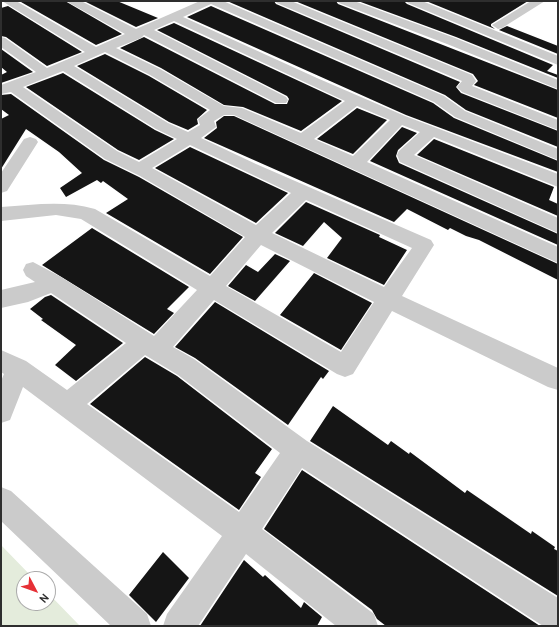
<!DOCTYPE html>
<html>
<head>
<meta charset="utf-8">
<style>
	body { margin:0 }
	#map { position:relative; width:559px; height:627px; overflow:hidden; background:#fff; font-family:Cabin,sans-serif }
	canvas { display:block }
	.frame { position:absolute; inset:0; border:2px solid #2e2e2e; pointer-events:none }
	.north { position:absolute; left:16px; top:571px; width:40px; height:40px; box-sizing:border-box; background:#fff; border:1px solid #ababab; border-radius:50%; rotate:131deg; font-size:11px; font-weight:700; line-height:16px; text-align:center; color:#2e2e2e }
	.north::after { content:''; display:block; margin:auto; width:14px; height:18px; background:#e63036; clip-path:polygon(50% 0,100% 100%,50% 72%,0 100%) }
</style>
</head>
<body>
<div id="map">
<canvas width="559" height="627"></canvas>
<div class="frame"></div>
<div class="north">N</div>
</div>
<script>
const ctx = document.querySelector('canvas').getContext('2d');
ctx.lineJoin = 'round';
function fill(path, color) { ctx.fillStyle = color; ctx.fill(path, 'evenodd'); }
fill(new Path2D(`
	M1,545L34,579H24V603H48V593L80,626H1Z`), '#e4ecdc');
fill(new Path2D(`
	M23,1H65L122,34L96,45L21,2Z
	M84,1H117L158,18L136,27Z
	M227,1H274L276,4L460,82L456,87L461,93L558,131V147L466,110L445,95Z
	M295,1H336L338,4L558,90V118L474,85L478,81L473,74Z
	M358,1H404L407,4L553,65L547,71L558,75V78L456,37Z
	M426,1H528L491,24V26L495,29Z
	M8,6L82,52L47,66L6,37L1,36V8Z
	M211,6L433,103L454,118L558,161V172L406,115L187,17Z
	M174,23L342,101L301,131L243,107L224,105L161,68L120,48L144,37L275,104H287L289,99L287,96L157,30Z
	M507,26L558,46V54L499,30Z
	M1,49L33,72L1,83V75L7,72L1,67Z
	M105,54L149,76L207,110L197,119L198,124L188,130L169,122L77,66Z
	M63,73L155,130L174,139L139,160L118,150L26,87Z
	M11,94L104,160L139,177L243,237L210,274L106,213L128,199L103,181L101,183L97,180L66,197L60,188L82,173L59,152L26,129L1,169V119L9,115L1,109V95Z
	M357,108L387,120L353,154L317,139Z
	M224,116H234L558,264V280L479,240L466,236L450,228L448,230L407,209L394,222L204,138L217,128L216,122Z
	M402,127L417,133L398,150L396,156L399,163L558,234V245L370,161Z
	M434,139L554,187L549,200L558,204V216L417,155Z
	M190,147L288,193L256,223L155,168Z
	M306,202L380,235L379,237L407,250L384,285L327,258L342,238L324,222L303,246L275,233Z
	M92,228L189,287L167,309L174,313L154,334L42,265Z
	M275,254L290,261L255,301L228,286L246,265L258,272Z
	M314,273L372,303L341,350L280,315Z
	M51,295L123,343L76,381L55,365L76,345L41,320L43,319L30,309L45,297Z
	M215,302L329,371L323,379L321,377L288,425L195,358L175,347Z
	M145,357L177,376L272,449L255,473L261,477L239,510L90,404Z
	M333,406L388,445L391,441L409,454L410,452L465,493L467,490L531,534L532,531L555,547L554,549L558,551V596L310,441Z
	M302,470L540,626H386L377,619L372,610L264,529Z
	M163,552L189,578L156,622L129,595Z
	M244,560L263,577L265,575L301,608L304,602L322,617L317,626H200Z`), '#151515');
fill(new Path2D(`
	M2,1H16L96,47L125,34L66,1H81L136,29L200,1H223L444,96L465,111L558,149V160L455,117L434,102L211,4L183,17L317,78L405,116L558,174V187L434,137L414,155L558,218V233L400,162L397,155L399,151L420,132L402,125L367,162L558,247V263L234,115H224L214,121L216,127L201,138L256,164L431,240L434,245L402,296L558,368V390L548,387L392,311L353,374L345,377L337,374L214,300L173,347L194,359L307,441L558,598V626H543L302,468L262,529L374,614L378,626H336L246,554L198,626H163L167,614L222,536L23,387L10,420L1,423V381L4,374L1,372V350L26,361L67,390L126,343L51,293L28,302L1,308V290L35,282L26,276L23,270L26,264L33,262L61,277L154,336L197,290L81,219L56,215L1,221V207C34,205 63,200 95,209L210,276L245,237L140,176L105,159L11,92L1,94V85L36,72L1,47V37L5,38L47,68L85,52ZM174,21L345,101L301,133L242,108L224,106L160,69L116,48L141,38L144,35L276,103H286L288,100L286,97L154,30ZM105,52L150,75L210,110L198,119L200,125L188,132L168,123L74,66ZM63,71L156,129L177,139L139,162L117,151L23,87ZM357,106L390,120L353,156L314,139ZM190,145L291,193L256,225L152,168ZM306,200L412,248L384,287L272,233ZM261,245L374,302L341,352L226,286ZM145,355L178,375L280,453L239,512L87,404Z
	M275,1H291L472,75L476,81L472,86L558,120V130L462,92L457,87L462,81L277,3Z
	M337,1H354L455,38L558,80V89L447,44L339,3Z
	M406,1H422L558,56V65L408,3Z
	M531,1H545L502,28L498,29L492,25Z
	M30,137L36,139L38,142L7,191L1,193V173L24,139Z
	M1,487L11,491L147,614L151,626H111L1,521Z`), '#cbcbcb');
</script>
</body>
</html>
